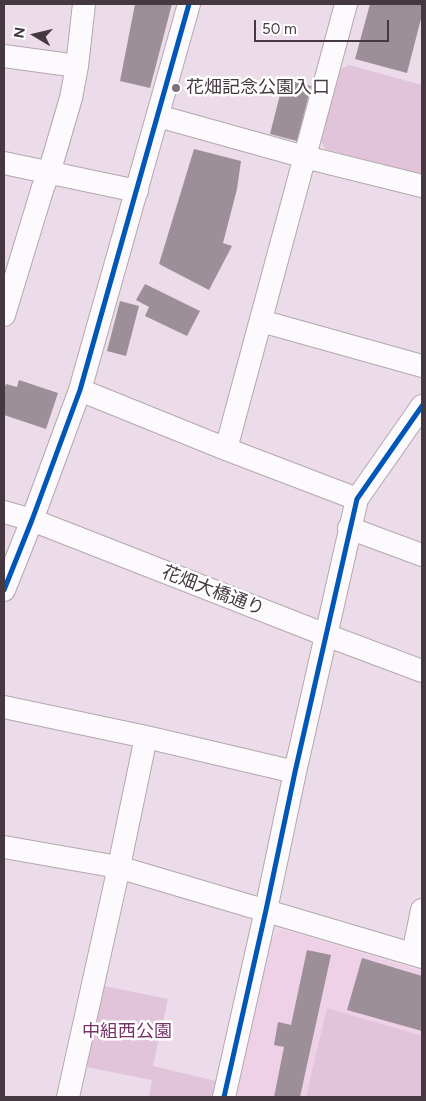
<!DOCTYPE html>
<html>
<head>
<meta charset="utf-8">
<style>
	body { margin:0 }
	#map { position:relative; width:426px; height:1101px; overflow:hidden; background:#ecdbe8; font-family:Figtree,sans-serif }
	canvas { display:block }
	.frame { position:absolute; inset:0; border:5px solid #453841; pointer-events:none }
	.north { position:absolute; left:10px; top:10px; width:50px; height:50px; -webkit-text-stroke:4px #fff; paint-order:stroke; rotate:279deg; font-size:14px; font-weight:700; line-height:20px; text-align:center; color:#453841 }
	.north::after { content:''; display:block; margin:auto; width:18px; height:22px; background:#453841; clip-path:polygon(50% 0,100% 100%,50% 72%,0 100%) }
	.scale { position:absolute; left:254px; top:20px; width:135px; height:22px; box-sizing:border-box; border:2px solid #453841; border-top:0; padding-left:6px; font-size:15px; line-height:18px; white-space:nowrap; color:#453841; -webkit-text-stroke:4px #fff; paint-order:stroke }
</style>
</head>
<body>
<div id="map">
<canvas width="426" height="1101"></canvas>
<div class="frame"></div>
<div class="north">N</div>
<div class="scale">50 m</div>
</div>
<script>
const ctx = document.querySelector('canvas').getContext('2d');
ctx.lineJoin = 'round';
function fill(path, color) { ctx.fillStyle = color; ctx.fill(path, 'evenodd'); }
function stroke(path, color, width, dash) { ctx.strokeStyle = color; ctx.lineWidth = width; ctx.lineCap = dash ? 'butt' : 'round'; ctx.setLineDash(dash || []); ctx.stroke(path); }
function drawText(font, color, halo, rows, align = 'center') {
  ctx.font = font + ' Figtree,"Noto Sans JP",sans-serif'; ctx.lineWidth = 5; ctx.setLineDash([]); ctx.textBaseline = 'middle'; ctx.strokeStyle = halo; ctx.fillStyle = color; for (const [text, x, y, turn = 0] of rows) {
    ctx.save(); ctx.translate(x, y); ctx.rotate((+turn || 0) * Math.PI / 180); ctx.textAlign = isNaN(turn) ? turn : align; if (halo) ctx.strokeText(text, 0, 0); ctx.fillText(text, 0, 0); ctx.restore();
  }
}
fill(new Path2D(`
	M281,929L422,971V1097H235L270,940Z`), '#efd1e7');
fill(new Path2D(`
	M349,65L422,85V175L325,149L321,141L341,69Z
	M104,986L168,999L153,1066L220,1082L216,1097H149L152,1080L86,1067Z
	M327,1008L422,1036V1097H306Z`), '#e2c4da');
fill(new Path2D(`
	M135,4H172L150,88L120,81Z
	M370,4H422V15L407,73L355,59Z
	M284,79L311,86L297,141L270,134Z
	M194,149L241,161L237,189L223,243L232,246L209,290L159,264Z
	M145,284L200,311L187,336L145,316L149,307L136,300Z
	M120,301L139,306L126,356L107,351Z
	M19,380L58,393L46,429L4,415V390L6,384L17,387Z
	M307,950L331,955L300,1097H274L284,1047L274,1045L278,1022L291,1025Z
	M362,958L422,976V1031L347,1010Z`), '#9c8f98');
const minor = new Path2D(`
	M4,56L77,66
	M158,116L305,157L422,186
	M4,163L137,191
	M4,315L43,187L49,173L71,98L77,66L84,4
	M261,321L422,366
	M80,390L226,449L357,499
	M226,449L346,4
	M4,512L32,520L326,635L422,671
	M349,528L422,555
	M4,590L32,520L80,390L189,4
	M4,707L146,737L295,772
	M4,847L118,867L422,957
	M413,954L422,910
	M68,1097L117,876L146,737
	M224,1097L266,910L295,772L357,499L422,406`);
stroke(minor, '#b4a7b0', 24);
stroke(minor, '#fcfafc', 22);
stroke(new Path2D(`
	M4,590L32,520L80,390L189,4
	M224,1097L266,910L295,772L357,499L422,406`), '#0057b8', 5);
for (const [x, y, r, color] of [
	[176,88,5,"#7f717b"]
]) { const dot = new Path2D(); dot.arc(x, y, r, 0, 2 * Math.PI); ctx.fillStyle = color; ctx.fill(dot); stroke(dot, '#fff', 2); }
drawText('18px', '#453841', '#fff', [
	["花畑記念公園入口",186,88]
], 'left');
drawText('18px', '#453841', '#fff', [
	["花畑大橋通り",213,591,21]
]);
drawText('18px', '#773469', '#fff', [
	["中組西公園",127,1032]
]);
</script>
</body>
</html>
